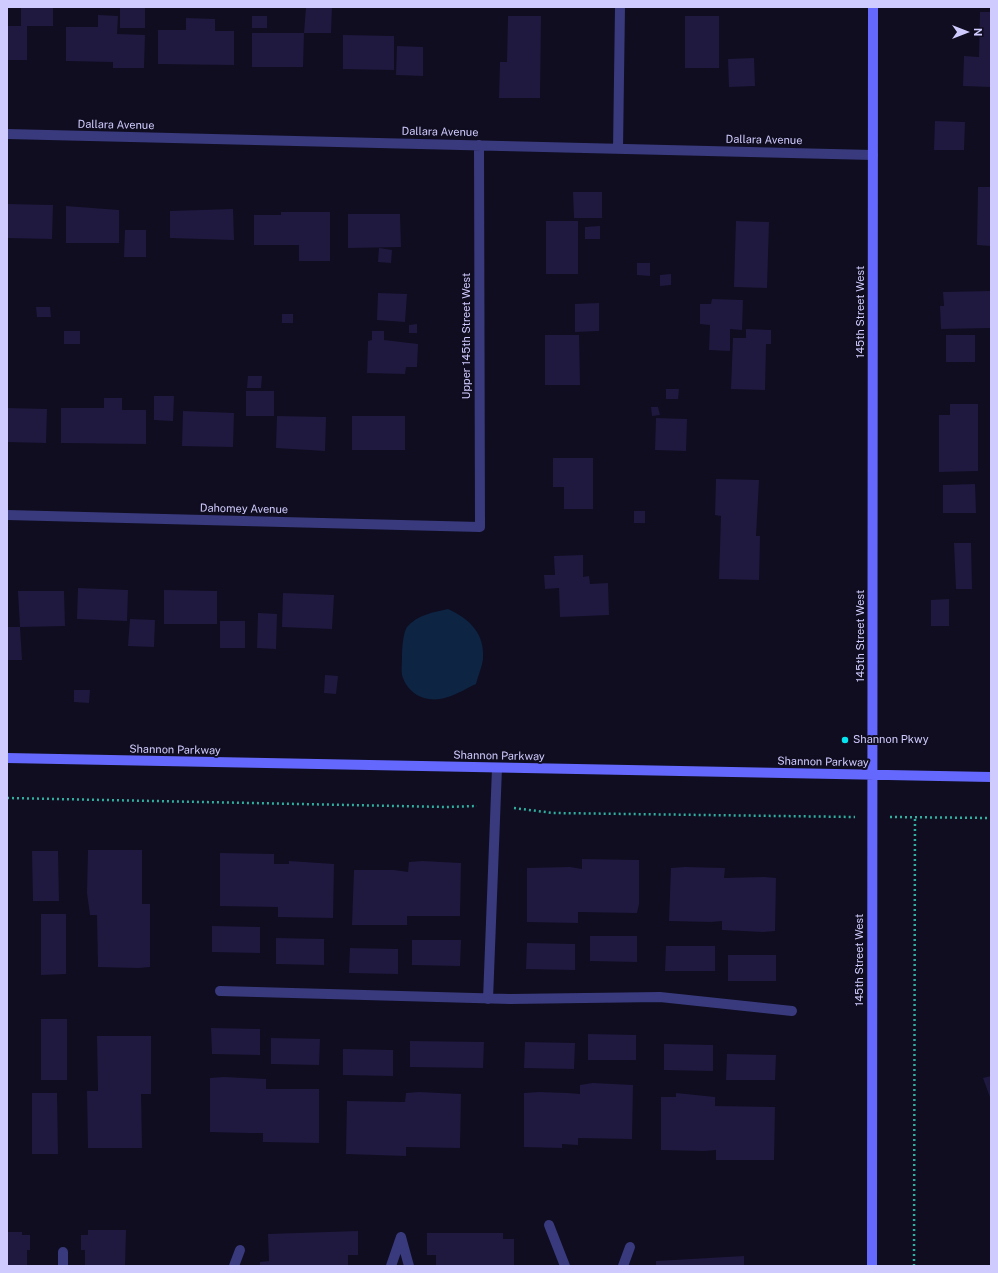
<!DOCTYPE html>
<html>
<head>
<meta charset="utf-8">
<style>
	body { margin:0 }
	#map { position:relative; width:998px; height:1273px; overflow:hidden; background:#0f0d1f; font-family:"Public Sans",sans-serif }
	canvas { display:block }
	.frame { position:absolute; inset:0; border:8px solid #cfcbfe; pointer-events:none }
	.north { position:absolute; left:946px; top:12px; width:40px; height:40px; -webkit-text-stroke:3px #0f0d1f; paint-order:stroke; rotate:90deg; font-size:11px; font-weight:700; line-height:16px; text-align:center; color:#cfcbfe }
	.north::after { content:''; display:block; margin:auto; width:14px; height:18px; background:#cfcbfe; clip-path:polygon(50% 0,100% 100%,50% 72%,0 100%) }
</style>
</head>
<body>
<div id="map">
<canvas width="998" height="1273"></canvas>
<div class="frame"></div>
<div class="north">N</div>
</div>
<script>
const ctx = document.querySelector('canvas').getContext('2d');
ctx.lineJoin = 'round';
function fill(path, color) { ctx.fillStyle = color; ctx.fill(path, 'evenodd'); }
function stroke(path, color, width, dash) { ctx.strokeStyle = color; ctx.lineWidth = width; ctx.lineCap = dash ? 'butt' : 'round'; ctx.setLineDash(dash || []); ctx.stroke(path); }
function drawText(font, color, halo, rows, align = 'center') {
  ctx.font = font + ' "Public Sans",sans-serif'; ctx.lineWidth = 4; ctx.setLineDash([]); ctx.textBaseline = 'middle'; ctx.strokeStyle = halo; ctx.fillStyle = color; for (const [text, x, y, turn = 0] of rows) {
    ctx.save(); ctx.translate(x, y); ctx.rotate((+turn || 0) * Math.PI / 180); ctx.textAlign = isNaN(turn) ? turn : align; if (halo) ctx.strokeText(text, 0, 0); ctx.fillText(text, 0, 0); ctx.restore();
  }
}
fill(new Path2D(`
	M448,609C470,619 485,634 483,659C482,667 478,676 476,684C467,688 458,694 448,697C429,704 408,696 402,675C401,670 402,663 402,657C402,649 403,633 407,627C417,615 434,612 448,609Z`), '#0d2443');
fill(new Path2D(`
	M21,7H53V26H27V60H7V26H21Z
	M120,7H145V28H120Z
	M306,7H332L331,33H304L303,67H252V33H304Z
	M980,12H991V87L963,86L964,56L979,57Z
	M98,15L118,16L117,34L145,35L144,68H113V62L66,61V27H98Z
	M252,16H267V28H252Z
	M508,16H541L540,98H499L500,62H507Z
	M685,16H719V68H685Z
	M186,18L215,19V31H234V65L158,64V30H186Z
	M343,35L394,36V70L343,69Z
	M397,46L423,47V76L396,75Z
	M754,58L755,86L729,87L728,59Z
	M935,121L965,122L964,150H934Z
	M978,187H991V246L977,245Z
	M573,192H602V218H574Z
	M7,204L53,205L52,239L7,238Z
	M66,206L119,210V243H66Z
	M233,209L234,240L170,238V211Z
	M281,212H330V261H299V245H254V215H281Z
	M348,214H400L401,247L348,248Z
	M546,221H578V274H546Z
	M736,221L769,222L767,288L734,287Z
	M600,226V239H585V227Z
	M125,230H146V257H124Z
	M379,248L392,250L391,263L378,262Z
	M637,263H650V276L637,275Z
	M671,274V285L660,286V275Z
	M990,291L991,328L941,329L940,306H944L943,292Z
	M378,293L407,294L405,322L377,320Z
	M712,299L743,300L742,330L730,329V351L709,350L710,325L700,324V304H711Z
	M599,303V331L575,332V304Z
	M36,307H50L51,317H37Z
	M282,314H293V323H282Z
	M417,324V333H409V325Z
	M746,329L771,330V344H766L765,390L731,389L733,338H746Z
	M64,331H80V344H64Z
	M372,331H384V340L418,344L417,367H406L405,374L367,373L368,341L372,340Z
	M545,335H579L580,385H545Z
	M946,335H975V362H946Z
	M248,376H262L261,388H247Z
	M666,389H679L678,399H666Z
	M246,391H274V416H246Z
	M154,396H174L173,421L154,420Z
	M104,398H122V410H146V444L61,443V408H104Z
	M950,404H978V471L939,472V415H950Z
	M651,407H658L660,415L652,416Z
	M7,408L47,409L46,443L7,442Z
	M183,411L234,413L233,447L182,446Z
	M277,416L326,417L325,451L276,448Z
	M352,416H405V450H352Z
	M656,418L687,419L686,451L655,450Z
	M553,458H593V509H564V487H553Z
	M716,479L759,480L756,536H760L759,580L719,579L721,516L715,515Z
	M975,484L976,513H943V485Z
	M634,511H645V523H634Z
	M954,543H971L972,589H956Z
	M583,555V577L589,576L590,584L608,583L609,615L560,617L559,588L545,589L544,575H555L554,556Z
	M78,588L128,590L127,621L77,619Z
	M164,590L217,591V624H164Z
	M18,591H64L65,626L20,627Z
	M283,593L334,595L332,629L282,627Z
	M949,599V626H931V600Z
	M258,613L277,614L276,649L257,648Z
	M130,619L155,620L154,647L128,646Z
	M220,621H245V648H220Z
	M7,627H20L22,660H7Z
	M325,675L338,676L336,694L324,693Z
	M74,690H90L89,703L74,702Z
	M88,850H142V904H150V967L139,968L98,967L97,915H90L87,893Z
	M32,851H58L59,901H33Z
	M220,853L274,854V864H289V861L334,864L333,918L278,917V907L220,906Z
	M582,859L639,860V904L637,913L578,912V923L527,922V868L570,867L582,869Z
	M422,861L461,863L460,916H407V925H352L354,870H394L408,872L409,862Z
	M685,867L725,868L724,878L764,877L776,878L775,931L763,932L722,930V921L711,922L669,921L671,868Z
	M41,914H66V974L41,975Z
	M212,926L260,927V953L212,952Z
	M590,936H637V962L590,961Z
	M276,938L324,939V965L276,964Z
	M412,940H461L460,966L412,965Z
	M527,943L575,944V970L526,969Z
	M666,946H715V971H665Z
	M350,948L398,949V974L349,973Z
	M728,955H776V981H728Z
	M41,1019H67V1080H41Z
	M211,1028L260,1029V1055L212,1054Z
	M588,1034L636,1035V1060H588Z
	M97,1036H151V1094H141L142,1148H88L87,1091H98Z
	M271,1038L320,1039L319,1065L271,1064Z
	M410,1041L484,1042L483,1068L410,1067Z
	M525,1042L575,1043L574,1069L524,1068Z
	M664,1044L713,1045V1071L664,1070Z
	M343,1049L393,1050V1076L343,1075Z
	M727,1054L776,1055L775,1080H726Z
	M991,1076V1100L983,1078Z
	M224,1077L266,1079V1089H319V1143L263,1142V1133H249L210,1132V1078Z
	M593,1083L633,1085L632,1139L578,1138V1145L562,1144V1148L524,1147V1093L539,1092L568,1093L580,1094V1085Z
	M419,1092L461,1094L460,1148L406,1147V1156L346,1154L347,1101L405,1102L406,1093Z
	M32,1093H57L58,1154H32Z
	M676,1093L715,1097V1106L775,1107L774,1160H716V1150L704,1151L661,1150V1097H676Z
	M88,1230H126L125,1266H89V1265H85V1250H81V1235H88Z
	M358,1231V1255H348V1266H260V1262L269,1261L268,1234Z
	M7,1232H22V1235H30V1250H27V1266H7Z
	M427,1233H503V1239H514V1266H436V1255H427Z
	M744,1256V1266H656V1261Z`), '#1f193f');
stroke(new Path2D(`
	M7,798L446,807L477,806
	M514,808L553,813L855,817
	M890,817L991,818
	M914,1266L915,817`), '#30aea0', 2.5, [2, 3]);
stroke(new Path2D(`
	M220,991L510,999L660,997L792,1011
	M488,999L497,768
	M549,1225L565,1266
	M401,1237L409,1266
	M63,1252V1266
	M234,1266L240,1250
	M391,1266L401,1237
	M623,1266L630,1247`), '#39397d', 10);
stroke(new Path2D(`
	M7,134L873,155
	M618,149L620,7
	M7,515L480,527L479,145`), '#39397d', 10);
stroke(new Path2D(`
	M7,758L991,777
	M872,1266L873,7`), '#6568fc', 10);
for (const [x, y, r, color] of [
	[845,740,4,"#05e5f0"]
]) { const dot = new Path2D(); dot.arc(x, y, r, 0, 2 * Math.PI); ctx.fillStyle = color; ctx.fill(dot); stroke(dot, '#0f0d1f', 1.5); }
drawText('11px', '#cfcbfe', '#0f0d1f', [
	["Dallara Avenue",116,125,1],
	["Dallara Avenue",440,132,1],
	["Dallara Avenue",764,140,1],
	["145th Street West",861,312,-90],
	["Upper 145th Street West",467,336,-90],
	["Dahomey Avenue",244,509,1],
	["145th Street West",861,636,-90],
	["Shannon Parkway",175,750,1],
	["Shannon Parkway",499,756,1],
	["Shannon Parkway",823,762,1],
	["145th Street West",860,960,-90]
]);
drawText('11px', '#cfcbfe', '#0f0d1f', [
	["Shannon Pkwy",853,740]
], 'left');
</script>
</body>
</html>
